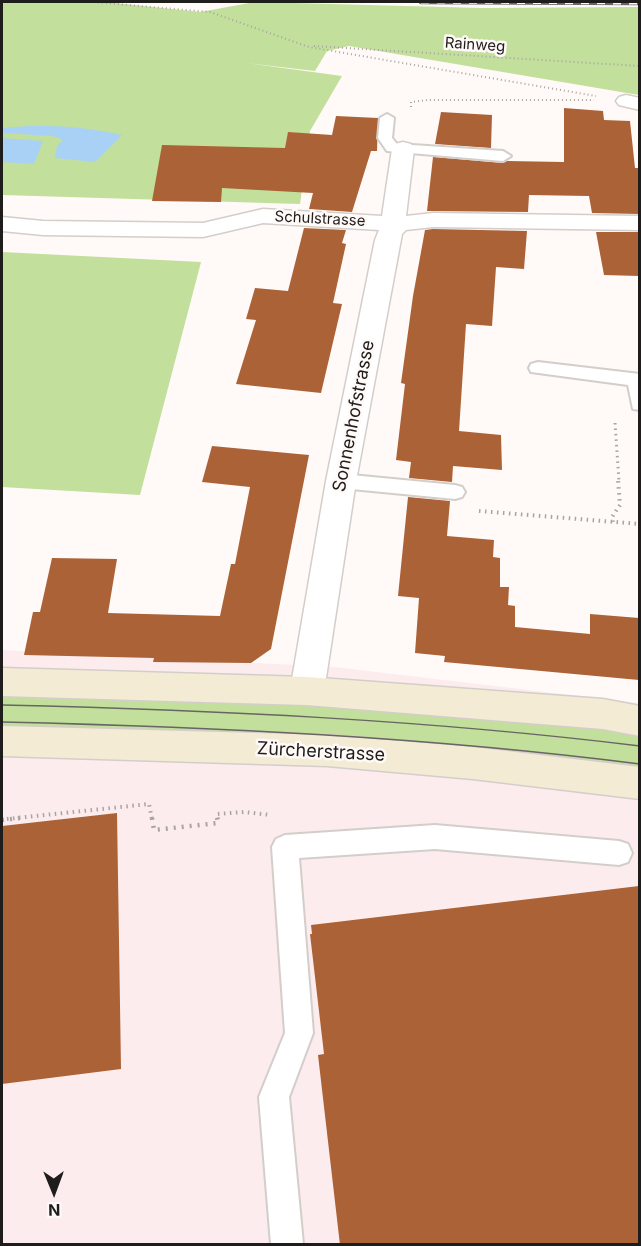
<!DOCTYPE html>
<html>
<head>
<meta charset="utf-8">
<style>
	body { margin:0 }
	#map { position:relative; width:641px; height:1246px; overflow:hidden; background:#fff9f7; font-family:Inter,sans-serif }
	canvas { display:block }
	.frame { position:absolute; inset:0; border:3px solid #1f1d1c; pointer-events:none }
	.north { position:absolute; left:24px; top:1162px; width:60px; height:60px; -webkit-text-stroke:4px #fff9f7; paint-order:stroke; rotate:179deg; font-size:16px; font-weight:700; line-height:24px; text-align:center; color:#1f1d1c }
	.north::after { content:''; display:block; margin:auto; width:21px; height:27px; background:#1f1d1c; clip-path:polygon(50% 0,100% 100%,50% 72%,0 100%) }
</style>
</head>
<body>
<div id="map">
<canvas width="641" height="1246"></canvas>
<div class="frame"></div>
<div class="north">N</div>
</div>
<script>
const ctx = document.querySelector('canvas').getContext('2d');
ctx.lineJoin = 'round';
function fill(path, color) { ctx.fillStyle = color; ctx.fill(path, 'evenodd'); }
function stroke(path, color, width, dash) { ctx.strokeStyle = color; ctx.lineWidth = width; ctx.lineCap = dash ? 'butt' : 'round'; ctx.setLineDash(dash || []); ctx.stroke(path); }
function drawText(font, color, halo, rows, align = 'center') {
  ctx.font = font + ' Inter,sans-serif'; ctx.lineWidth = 5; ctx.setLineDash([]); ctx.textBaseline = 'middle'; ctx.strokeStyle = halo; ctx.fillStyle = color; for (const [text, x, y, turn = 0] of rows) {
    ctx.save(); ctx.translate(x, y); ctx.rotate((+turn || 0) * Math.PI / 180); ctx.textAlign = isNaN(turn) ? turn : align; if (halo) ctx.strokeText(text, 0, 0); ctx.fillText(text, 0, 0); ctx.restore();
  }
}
fill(new Path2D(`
	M2,650L334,667L639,703V1244H2Z`), '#fcecee');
fill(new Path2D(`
	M2,2H105L200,12L255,2L481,8L639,7V95L349,46L327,51L315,71L246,63L342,76L310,131L300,204L2,195Z
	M2,252L201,262L140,495L2,487Z
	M2,694L281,701L500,716L639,734V772L71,733L2,732Z`), '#c2df9b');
fill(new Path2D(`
	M2,124L3,128C44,124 82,126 122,135L95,162L55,158L57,146L63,140L53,136L2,133Z
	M2,138L43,141L34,164L2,162Z`), '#a8d1f5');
fill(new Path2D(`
	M564,108L603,111L604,120L630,121L635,168H639V214L592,213L589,196L529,195L528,212L427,211L433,157L503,163L507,161L564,162Z
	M441,112L492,115L491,148L435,144Z
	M336,116L378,118L377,151H371L352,212L309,209L313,193L222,188L221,202L152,201L162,145L285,148L288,132L332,135Z
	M304,228L346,230L342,243L346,244L333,303L342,304L321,393L236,384L256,320L246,319L255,288L288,291Z
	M433,229L527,231L524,269L496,267L492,326L466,324L459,431L501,435L502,470L453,466L452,482L409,478L411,462L396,460L405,384L401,383L413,296L425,230Z
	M596,232H639V276L604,275Z
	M212,446L309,455L271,649L251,663L153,662L154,658L24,655L33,612H40L52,558L117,559L108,613L220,616L231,564H235L250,487L202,482Z
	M408,497L450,501L447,536L494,540L493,557L500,558V587H509L508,605L515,606V627L590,634V614L639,618V680L444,662L445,656L415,653L419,598L398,596Z
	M117,813L121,1069L2,1084V826Z
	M639,886V1245H340L318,1055L324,1054L310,934H312L311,925Z`), '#ac6237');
const service = new Path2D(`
	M387,114L394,118L392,138L397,144L503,151L511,156L503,161L387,151L378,138L380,118Z
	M538,362L640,374V410L633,409L628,385L531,372L529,368L531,364Z
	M341,474L455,485L462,487L465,492L462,497L455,499L341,488L334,486L331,481L334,476Z
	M435,825L619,841L628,844L632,853L628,862L619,865L435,849L299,858L313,1033L289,1097L303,1244H271L259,1097L285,1033L272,847L276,839L285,835Z`);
const minor = new Path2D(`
	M626,95L640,98V110L619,105L616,101L619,97Z
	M403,142L411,144L414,149L406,216L433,213L640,216V230L433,227L406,230L402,234L356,481L324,691L319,701L307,705L295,701L290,691L326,481L375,240L379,230L263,223L203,237L43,235L2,231V217L43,221L203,223L263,209L382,216L392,149L395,144Z`);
const secondary = new Path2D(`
	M2,668L307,677L603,699L640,706V736L603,729L307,705L2,696Z
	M2,726L327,735L473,747L640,767V799L473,779L327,766L2,756Z`);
stroke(service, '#d4ceca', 4);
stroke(minor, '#d4ceca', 3);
stroke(secondary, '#d4ceca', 3);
stroke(new Path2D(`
	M94,2L210,12L309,47L596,96
	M314,46L640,66
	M411,107V102L428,100H594`), '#a8a4a2', 2, [1, 3]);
stroke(new Path2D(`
	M615,423L619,481`), '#a8a4a2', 3, [1.5, 4]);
stroke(new Path2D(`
	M479,511L640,524
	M613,522L612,517L620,505L618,480
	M7,819L149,804L152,819
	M218,819L217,814L244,812L271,815`), '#a8a4a2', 4, [1.5, 4.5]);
stroke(new Path2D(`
	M152,818L154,830L218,823L217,818
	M2,820L20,818`), '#a8a4a2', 4.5, [2, 6]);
fill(service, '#fff');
fill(minor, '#fff');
fill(secondary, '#f4ebd5');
stroke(new Path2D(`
	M2,705C216,710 428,720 640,746
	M2,722C216,727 428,737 640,764`), '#686564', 1.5);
const rail = new Path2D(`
	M421,2L640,3`);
stroke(rail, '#686564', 4.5);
stroke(rail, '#fff9f7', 3, [8]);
drawText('15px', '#1f1d1c', '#fff9f7', [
	["Rainweg",475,45,4],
	["Schulstrasse",320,219,3]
]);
drawText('18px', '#1f1d1c', '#fff9f7', [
	["Sonnenhofstrasse",354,416,-79],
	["Zürcherstrasse",321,752,3]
]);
</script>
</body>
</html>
